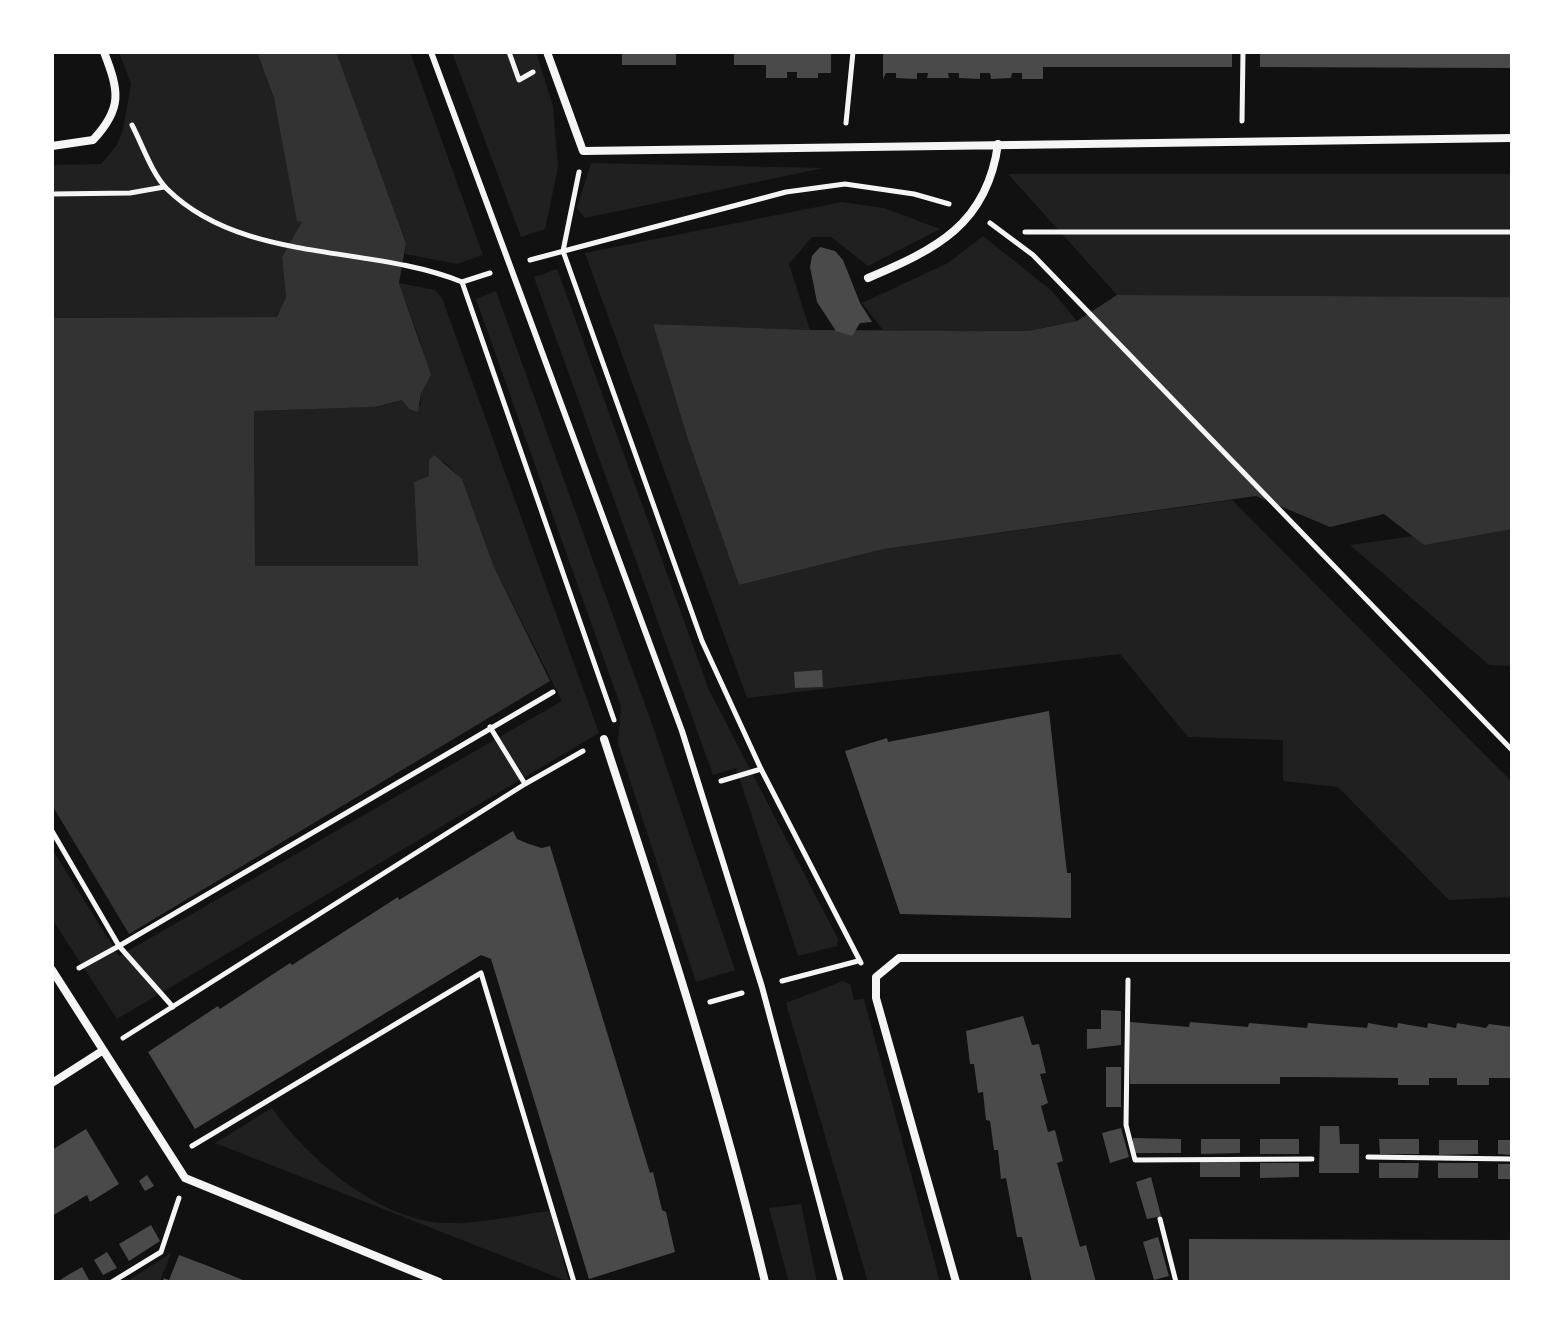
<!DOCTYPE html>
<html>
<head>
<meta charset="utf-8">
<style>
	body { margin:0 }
	#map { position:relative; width:1564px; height:1334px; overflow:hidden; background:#111; font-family:"PT Sans",sans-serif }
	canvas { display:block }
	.frame { position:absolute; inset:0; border:54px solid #fff; pointer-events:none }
</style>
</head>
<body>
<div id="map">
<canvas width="1564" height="1334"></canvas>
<div class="frame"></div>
</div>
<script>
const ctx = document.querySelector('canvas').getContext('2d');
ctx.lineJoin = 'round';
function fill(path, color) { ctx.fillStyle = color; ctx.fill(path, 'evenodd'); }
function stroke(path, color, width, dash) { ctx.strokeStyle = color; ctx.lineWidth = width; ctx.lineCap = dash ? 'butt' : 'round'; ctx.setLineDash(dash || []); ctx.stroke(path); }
fill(new Path2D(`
	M119,52H257L274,98L303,222L282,257L286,297L277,317L52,318V165L101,164L117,145L123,130L131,84Z
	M335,52H410L483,255L457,264L405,254L406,242Z
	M452,52H536L553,106L558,168L545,229L521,237Z
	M591,163L824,168L585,218L577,208Z
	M1008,174H1512V297L1117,295Z
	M842,202L884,208L940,229L868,266L831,237H812L789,264L810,330L653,324L688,440L739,585L884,549L1232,500L1512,782V897L1449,900L1338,787L1283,781V740L1188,737L1120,654L747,698L585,253Z
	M983,236L1052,291L1077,321L1028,331L883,330L862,303L948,263Z
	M557,269L709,690L838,939L837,946L798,956L736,768L713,775L534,277Z
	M399,283L435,290L442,298L599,733L117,1019L52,919V849L119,956L562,701L494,567L462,479L444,462L429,460V476L414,483L418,566L255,567L254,411L375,407L402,400L421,406V344Z
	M496,291L653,727L735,970L696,982L618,744L621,707L476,299Z
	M1512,522V666L1489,665L1350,545Z
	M843,981L850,984L854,1000L864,999L940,1282H868L786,1003Z
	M272,1108C308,1159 379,1221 446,1223C480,1224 516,1215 550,1211L569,1282L215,1143Z
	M801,1204L817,1282H789L769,1208Z
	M171,1253L160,1282H126Z`), '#202020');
fill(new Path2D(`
	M257,52H336L406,243L399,283L431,375L421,393L418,412L409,409L402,400L375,407L254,411L255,566H418L414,482L429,476V460L434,455L462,479L494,567L550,681L129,934L52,805V318L277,317L286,297L282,257L302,222L297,221L274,98Z
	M1117,295L1512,297V529L1424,545L1384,514L1330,527L1256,496L884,549L739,585L688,440L653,324L810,330L1028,331L1077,321Z`), '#333');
fill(new Path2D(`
	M622,52H676V65H622Z
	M734,52H831V73H818V78H797V72H787V78H766V65H734Z
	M883,52H1232V67H1043V79H1022V73H1012L1011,78L991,79L990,73H980V79L959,78V73H948L949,78H927L928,73H917V79L896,78V73H886L883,79Z
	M1260,52H1512V68L1260,67Z
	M820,247L835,251L843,260L860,303L872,322L860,323L852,336L836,331L817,302L810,267L812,256Z
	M822,670L823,687L795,688L794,672Z
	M1049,711L1067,873H1071V918L900,914L845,751L887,738L888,742Z
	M513,831L517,839L529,844L542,848L550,846L650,1173L653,1172L662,1210L666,1212L675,1252L589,1279L491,959L481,955L195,1129L148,1052L218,1006L220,1009L290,963L292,965L398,897L399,900Z
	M1101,1010L1121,1011V1045L1087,1049V1029H1101Z
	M1023,1016L1032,1045L1039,1044L1046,1073L1040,1074L1048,1103L1041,1106L1048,1132L1055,1130L1063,1161L1057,1163L1080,1247L1086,1245L1096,1282H1032L1022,1237H1017L1006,1178L1001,1179L998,1150H994L990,1121L986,1120L983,1092L978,1093L974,1064H970L966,1031Z
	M1130,1022L1189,1027L1190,1022L1248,1027L1249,1023L1307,1028L1308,1023L1367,1028L1368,1023L1397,1028L1398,1023L1427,1028L1428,1023L1456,1028L1457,1023L1486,1028L1489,1024L1512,1027V1078H1489V1085H1457V1078H1429V1085H1398V1078L1310,1077H1280V1084H1130Z
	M1106,1067H1121V1107H1106Z
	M1320,1126H1339L1340,1144H1359V1173H1319Z
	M1121,1128L1129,1157L1110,1163L1102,1133Z
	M86,1129L119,1184L90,1202L87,1195L52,1216V1150Z
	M1133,1138L1181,1139V1153H1133Z
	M1201,1139H1240V1153L1201,1154Z
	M1260,1139H1299V1154H1260Z
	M1379,1139H1419V1154H1380Z
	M1439,1140H1478V1154L1439,1155Z
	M1498,1140H1512V1155L1498,1154Z
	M1200,1162H1240V1177H1200Z
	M1260,1163H1299V1177L1260,1178Z
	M1379,1163H1419L1418,1178H1379Z
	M1438,1163H1478V1178H1438Z
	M1498,1164H1512V1179H1498Z
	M147,1175L154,1186L145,1191L139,1181Z
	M1151,1177L1161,1216L1147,1219L1136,1182Z
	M151,1225L160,1241L129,1261L119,1244Z
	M1158,1237L1169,1276L1154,1280L1143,1242Z
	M1189,1239L1512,1240V1282H1189Z
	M107,1252L117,1268L103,1275L94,1260Z
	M179,1255L208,1266L248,1282H162L164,1278L169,1280Z
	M82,1267L90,1282H57L68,1275Z`), '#4a4a4a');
stroke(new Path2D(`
	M509,52L519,80L533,72
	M1242,121L1243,52
	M846,123L853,52
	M132,125C142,144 152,174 167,189C243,264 369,244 462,282
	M579,172L563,251L702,641L761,769L861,963
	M52,194L130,193L164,187
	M990,223L1033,255L1512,750
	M1025,232H1512
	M530,260L786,192L845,184L914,194L949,204
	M490,273L462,282L614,720
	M490,727L525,784
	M721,781L761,769
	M52,831L119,946L553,692
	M79,968L119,946L173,1007
	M1128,980L1126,1125L1135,1160L1312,1159
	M782,981L858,961
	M710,1002L742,993
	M123,1038L525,784L583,751
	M192,1146L481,973L574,1282
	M1368,1157L1512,1159
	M1160,1219L1176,1282
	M112,1282L161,1252L179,1198`), '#f5f5f5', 5);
stroke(new Path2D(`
	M431,52L682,731L762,987L841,1282`), '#f5f5f5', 6);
stroke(new Path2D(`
	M547,52L583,151L1512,138
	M52,146L93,140C123,108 119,91 104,52
	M868,278C936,249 987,225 998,144
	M604,739C663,919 721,1098 765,1282
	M52,970L185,1178L439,1282
	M52,1083L102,1051
	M956,1282L876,998V977L899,958H1512`), '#f5f5f5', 8);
</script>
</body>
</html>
